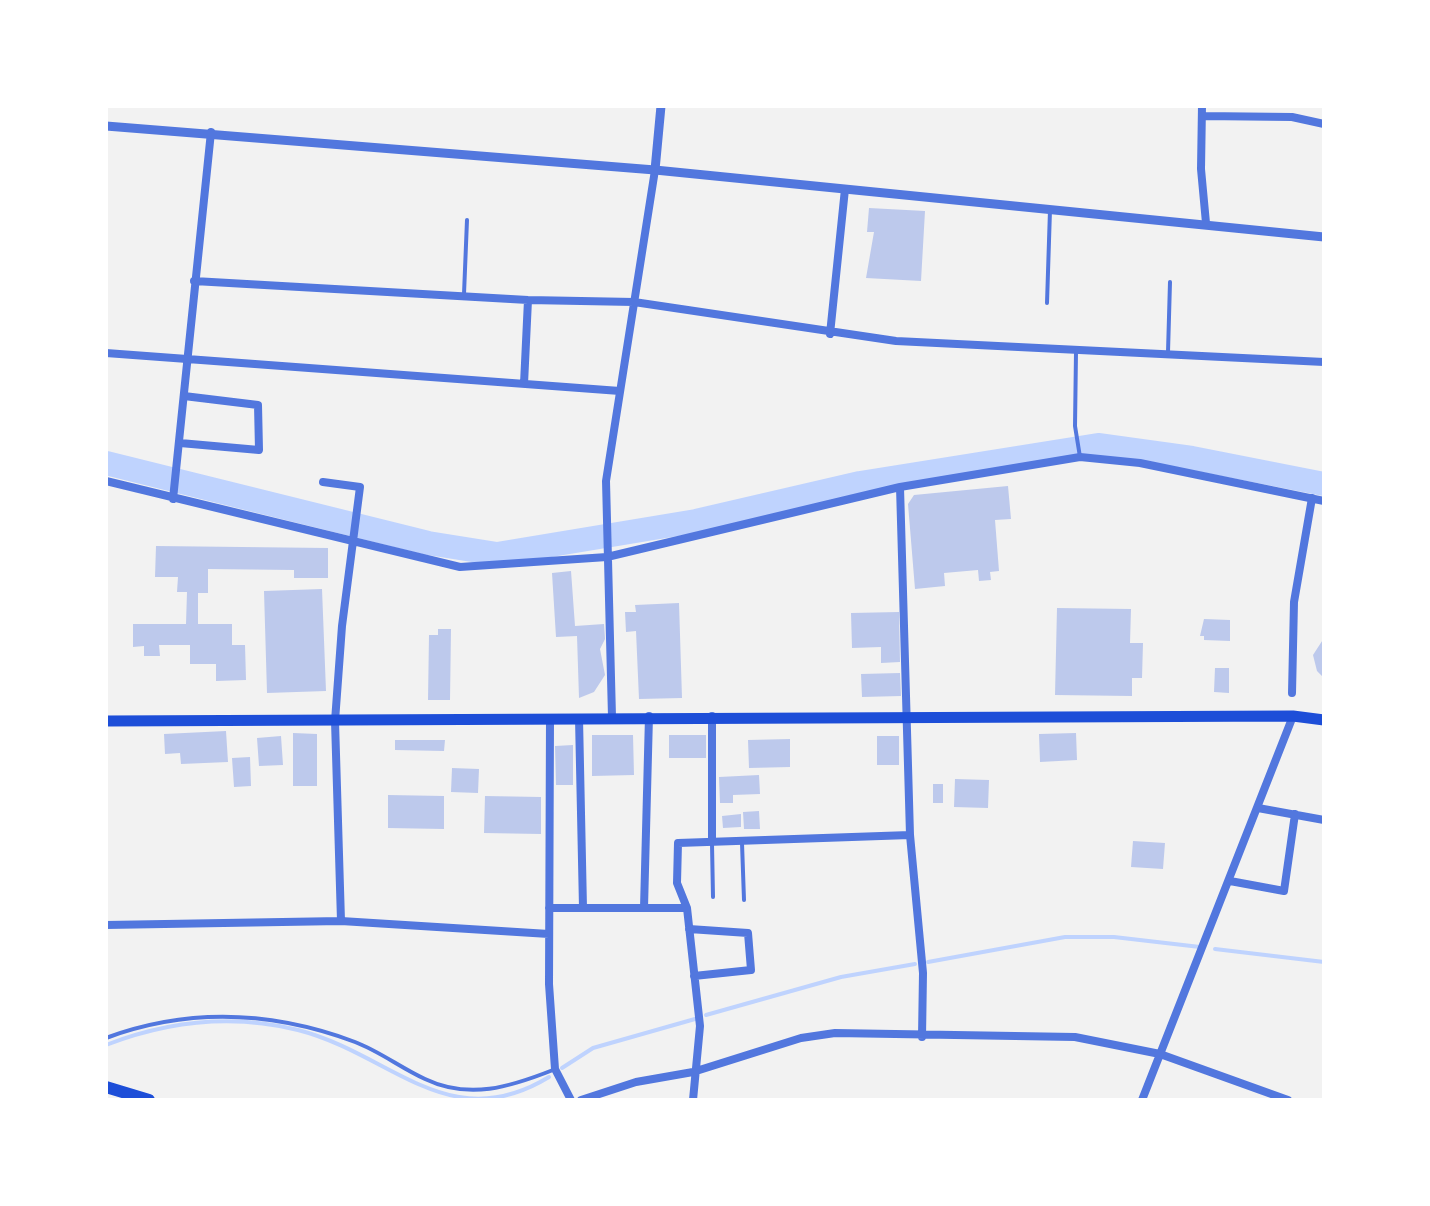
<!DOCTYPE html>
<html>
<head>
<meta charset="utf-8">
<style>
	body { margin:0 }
	#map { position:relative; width:1430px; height:1206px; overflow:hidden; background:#f2f2f2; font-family:"Roboto Condensed",sans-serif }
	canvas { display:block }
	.frame { position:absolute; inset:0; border:108px solid #fff; pointer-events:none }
</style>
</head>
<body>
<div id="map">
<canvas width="1430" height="1206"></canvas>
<div class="frame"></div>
</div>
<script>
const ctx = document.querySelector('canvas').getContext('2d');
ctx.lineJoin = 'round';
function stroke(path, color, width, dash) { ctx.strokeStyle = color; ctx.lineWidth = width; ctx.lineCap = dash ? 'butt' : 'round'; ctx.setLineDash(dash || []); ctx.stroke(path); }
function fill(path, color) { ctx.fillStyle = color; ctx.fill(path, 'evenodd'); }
stroke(new Path2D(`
	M1215,949L1324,962
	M928,962L1065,937H1114L1200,947
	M706,1015L841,977L915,964
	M106,1045C168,1021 233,1014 298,1030C392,1054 449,1138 549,1077
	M562,1068L593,1048L695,1019`), '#bfd3fe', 4);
stroke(new Path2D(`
	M106,463L428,543L497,554L696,521L860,483L1098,445L1192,458L1324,484`), '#bfd3fe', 24);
fill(new Path2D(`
	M869,208L925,211L921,281L866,278L874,232H867Z
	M1008,486L1011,519L995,520L999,571L990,572L991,580L979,581L978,570L944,573L945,586L915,589L908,504L914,495Z
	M156,546L328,548V578H294V570L208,569V593H198V624H232V645H245L246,680L216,681V664H190V645H159L160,656H144V646L133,647V624H186L187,592H177L178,577H155Z
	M571,571L575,626L604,624L605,639L600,649L605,675L594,692L579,698L577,636L556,637L552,573Z
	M322,589L326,691L267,693L264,591Z
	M679,603L682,698L639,699L636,631L626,632L625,612H636L635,605Z
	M1057,608L1131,609L1130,643H1143L1142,678H1132V696L1055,695Z
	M899,612L900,662L881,663V647L852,648L851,613Z
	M1204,619L1230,620V641L1204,640V636H1200Z
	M438,629H451L450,700H428L429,635H438Z
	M1324,638V678L1317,671L1313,655Z
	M1215,668H1229V693L1214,692Z
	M900,673L901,696L862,697L861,674Z
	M226,731L228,762L181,764L180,753L165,754L164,734Z
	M293,733L317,734V786H293Z
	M1076,733L1077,760L1040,762L1039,734Z
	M592,735H633L634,775L592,776Z
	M669,735H706V758H669Z
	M281,736L283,765L259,766L257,738Z
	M877,736H899V765H877Z
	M790,739V767L749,768L748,740Z
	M395,740H445L444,751L395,750Z
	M573,745V785H556L555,746Z
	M250,757L251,786L234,787L232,758Z
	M452,768L479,769L478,793L451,792Z
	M759,775L760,794L733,795V803H720L719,777Z
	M955,779L989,780L988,808L954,807Z
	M933,784H943V803H933Z
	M388,795L444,796V829L388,828Z
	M485,796L541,797V834L484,833Z
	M759,811L760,829H744L743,812Z
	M741,814V827L723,828L722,816Z
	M1133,841L1165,843L1163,869L1131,867Z`), '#bdc9ec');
stroke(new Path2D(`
	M464,294L467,220
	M1047,303L1050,210
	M1076,352L1075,426L1080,457
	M1168,352L1170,282
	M742,843L744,900
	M712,844L713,897
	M106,1038C190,1007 272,1011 355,1042C379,1051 401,1068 425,1079C469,1100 510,1087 553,1070`), '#5277de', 4);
stroke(new Path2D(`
	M1202,106L1201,169L1206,223
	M1202,116L1292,117L1324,124
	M194,281L528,300L634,302L896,341L1324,362
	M830,334L845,189
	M106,353L620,391
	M524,384L528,300
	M180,443L259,450L258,405L184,396
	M106,481L460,567L607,557L900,487L1080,457L1140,463L1324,501
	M323,482L360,487L342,626L335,721L341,921
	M900,487L910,835L923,973L922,1037
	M173,499L211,132
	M1292,693L1294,602L1312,498
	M712,716V842
	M612,717L606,481L655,170
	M579,718L583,908
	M550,719L549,984L555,1069L571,1100
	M1258,808L1324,820
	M1230,881L1284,891L1295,814
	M549,908H687L677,883L678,843L910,835
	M644,908L649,716
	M687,908L700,1026L693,1100
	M106,925L341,921L549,934
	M689,929L748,933L751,970L694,976
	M581,1100L636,1082L693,1072L801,1038L835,1033L1075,1037L1160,1054L1288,1100
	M1142,1100L1293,716`), '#5277de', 8);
stroke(new Path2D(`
	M106,126L655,170L1324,237
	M655,170L661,106`), '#5277de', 9);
stroke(new Path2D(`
	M106,721L1293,716L1324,720`), '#1d4ed8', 11);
stroke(new Path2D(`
	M106,1087L149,1100`), '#1d4ed8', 12);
</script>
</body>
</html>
